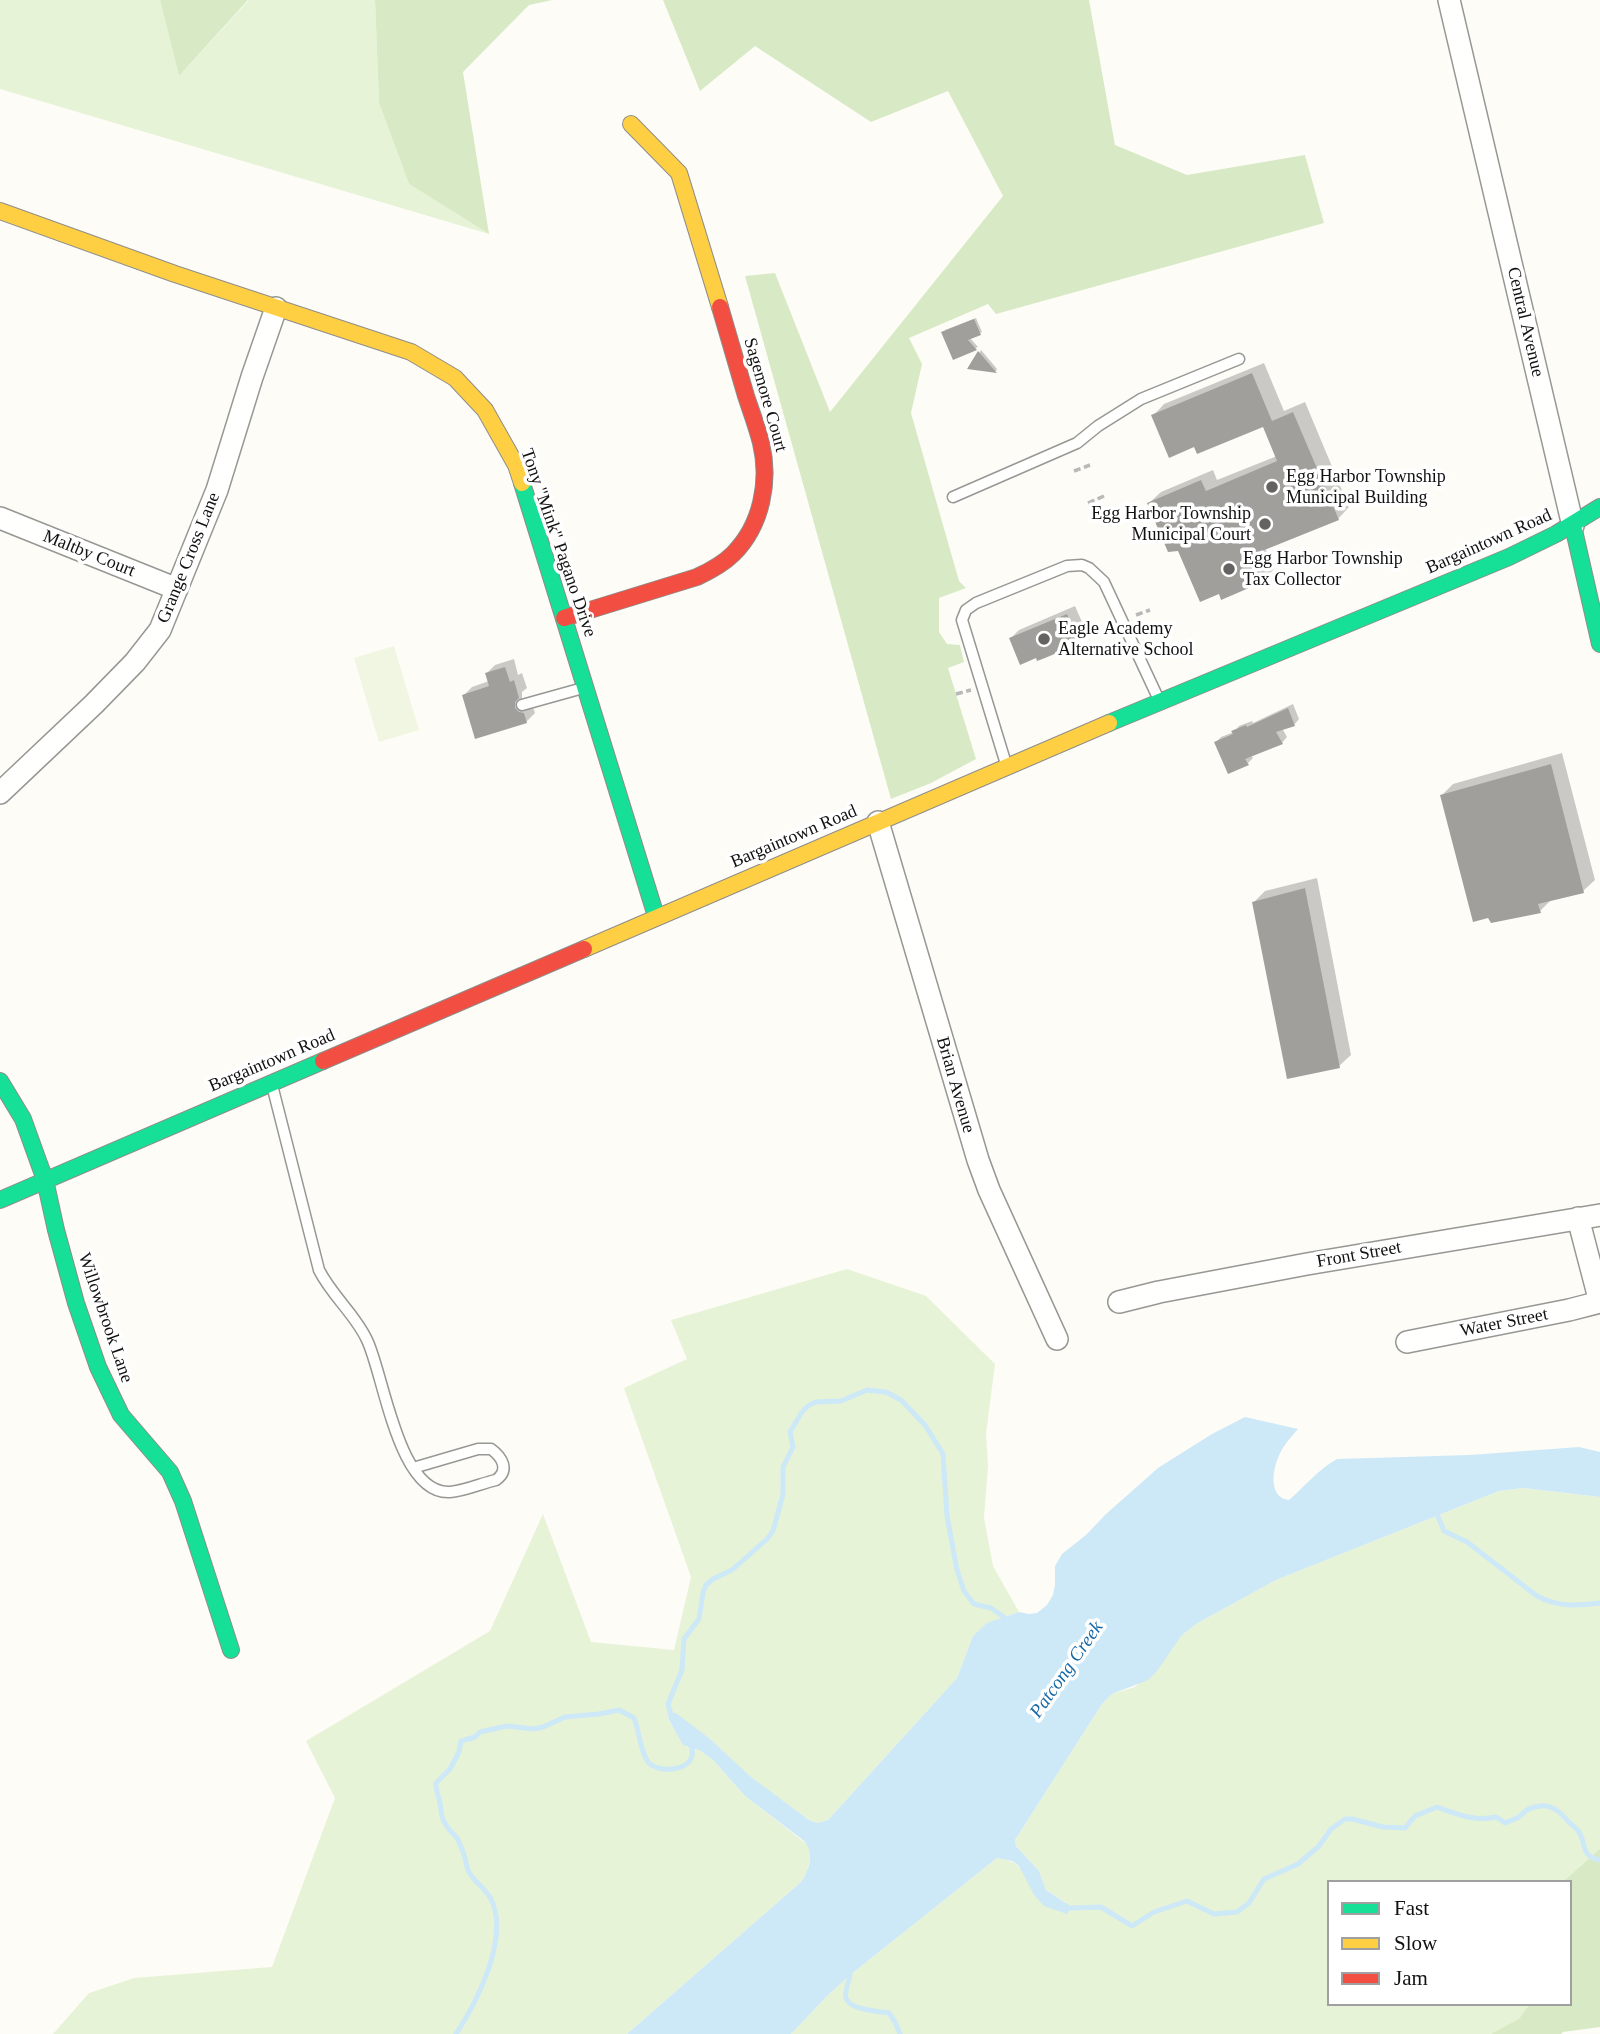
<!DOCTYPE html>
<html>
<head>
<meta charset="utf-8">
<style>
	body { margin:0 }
	#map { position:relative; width:1600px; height:2034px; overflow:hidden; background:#fdfcf7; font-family:"Times New Roman",serif }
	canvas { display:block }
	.legend { position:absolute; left:1327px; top:1880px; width:245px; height:126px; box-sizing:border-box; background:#fff; border:2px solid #a0a0a0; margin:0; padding:9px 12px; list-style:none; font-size:21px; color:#111 }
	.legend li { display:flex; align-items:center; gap:14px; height:35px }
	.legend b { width:35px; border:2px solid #a0a0a0 }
</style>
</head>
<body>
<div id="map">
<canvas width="1600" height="2034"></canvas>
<ul class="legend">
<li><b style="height:9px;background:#16e098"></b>Fast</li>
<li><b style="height:9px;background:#ffcf43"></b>Slow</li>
<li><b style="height:9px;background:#f24e42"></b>Jam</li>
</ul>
</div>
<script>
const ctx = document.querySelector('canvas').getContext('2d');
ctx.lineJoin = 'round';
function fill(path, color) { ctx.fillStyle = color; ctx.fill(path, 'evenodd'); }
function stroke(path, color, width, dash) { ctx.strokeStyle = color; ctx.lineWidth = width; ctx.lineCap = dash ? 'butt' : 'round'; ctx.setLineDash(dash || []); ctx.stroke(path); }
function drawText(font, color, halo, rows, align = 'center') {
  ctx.font = font + ' "Times New Roman",serif'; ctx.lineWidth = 7; ctx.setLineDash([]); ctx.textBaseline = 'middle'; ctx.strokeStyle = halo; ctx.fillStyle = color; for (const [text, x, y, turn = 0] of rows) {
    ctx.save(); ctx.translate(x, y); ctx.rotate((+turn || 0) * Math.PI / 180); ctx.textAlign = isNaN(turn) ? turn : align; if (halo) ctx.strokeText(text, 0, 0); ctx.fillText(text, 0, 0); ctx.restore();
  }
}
fill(new Path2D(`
	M0,0H160L179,76L249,0H375L379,103L409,184L489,234L0,89Z
	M847,1269L926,1296L995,1364L986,1434L988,1466L984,1518L993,1566L1019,1612L988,1623L973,1636L957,1678L828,1820L817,1823L809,1820L750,1777L710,1739L672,1713L668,1719L687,1747L701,1751L714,1761L745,1796L809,1846C812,1859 808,1871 801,1882L627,2034H53L89,1993L134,1978L272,1967L335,1798L306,1741L490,1631L543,1514L591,1642L674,1650L691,1577L624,1388L687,1359L671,1320Z
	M1523,1488L1600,1497V1994L1527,2034H791L827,1996L850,1975L997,1858C1023,1862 1024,1872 1034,1895L1067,1903L1046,1890L1039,1871L1016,1846L1015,1840L1102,1704L1112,1694L1135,1687L1181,1636L1196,1624L1276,1580L1499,1491ZM1329,1882H1570V2004H1329Z`), '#e7f3d7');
fill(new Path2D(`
	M160,0H248L179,76Z
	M375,0H552L529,5L463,72L489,234L409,184L379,103Z
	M663,0H1089L1115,145L1187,175L1305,155L1324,223L996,314L988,304L909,338L922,364L911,413L959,581L966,588L939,598V632L947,644L960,645L964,662L948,668L976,759L931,783L891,799L745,276L775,273L830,412L1003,196L948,91L871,122L755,46L700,91Z
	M1600,1849V2027L1563,2032L1561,2034H1491L1519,2019L1530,2004H1570V1882H1563Z`), '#d8eac5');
fill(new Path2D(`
	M394,646L419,730L379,742L354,658Z`), '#f0f6e1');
fill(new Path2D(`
	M1245,1417L1298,1429C1290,1438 1282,1447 1278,1458C1272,1472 1269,1498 1289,1500C1305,1486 1318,1470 1337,1459L1470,1455L1579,1447L1600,1452V1497L1523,1488L1499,1491L1276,1580L1196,1624L1181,1636L1157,1671L1148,1680L1112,1694L1102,1704L1015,1840L1016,1846L1039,1871L1046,1890L1069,1905L1071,1908L1067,1914L1044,1906L1034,1895L1019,1866L1012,1861L997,1858L850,1975L827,1996L791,2034H627L801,1882C809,1870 815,1853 804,1841L745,1796L714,1761L701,1751L683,1745L668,1718L672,1713H676L710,1739L751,1777L809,1820L817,1823L828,1820L957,1678L973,1636L987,1623L1019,1612L1029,1614L1037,1613L1047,1605L1053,1595L1055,1585V1566L1062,1554L1086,1535L1106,1514L1158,1468L1212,1434Z`), '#cde8f7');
fill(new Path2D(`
	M976,318L982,332L970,338L978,347L954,358L945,330Z
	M981,350L997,369L996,371L970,368Z
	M1264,363L1284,411L1305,402L1349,507L1338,519L1265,548L1274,569L1262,581L1220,592L1149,503L1161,492L1213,470L1217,480L1277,456L1263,424L1195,445L1153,416L1164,404Z
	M1075,606L1086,631L1078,639L1069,643L1063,649L1011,638L1019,630Z
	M514,659L518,675L522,673L527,688L522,692V699L528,705H532L535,713L526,722L464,695L472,687L489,681L487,673L495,665Z
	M1293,704L1299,719L1294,725L1282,728L1287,737L1282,743L1251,755L1253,758L1248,763L1216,742L1221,737L1234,732L1239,726L1252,721L1253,723Z
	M1562,753L1595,880L1583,891L1552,899L1540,911L1442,795L1453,784Z
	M1317,878L1351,1055L1339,1066L1254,902L1265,891Z`), '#0003');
stroke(new Path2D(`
	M1435,1509L1444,1531L1467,1542L1537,1596C1558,1607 1576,1606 1600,1603
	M672,1719L668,1704L682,1670L684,1639L699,1619L703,1593L706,1585L713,1579L732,1570L767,1539L773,1531L783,1494V1467L793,1447L790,1432L802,1412L809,1405L816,1402L841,1401L867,1390L886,1392L901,1400L925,1425L943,1454L947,1516L957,1570L964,1591L974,1604L991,1608L1004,1617
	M1071,1908L1101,1907L1132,1926L1154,1912L1187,1901L1214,1914L1237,1912L1249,1903L1264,1879L1298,1864L1319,1846L1331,1829L1345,1819H1352L1383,1827L1405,1828L1415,1816L1437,1807C1457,1814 1475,1822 1496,1817L1505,1823C1510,1821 1516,1819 1520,1816C1524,1813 1524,1811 1529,1809C1546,1802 1556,1807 1567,1820C1571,1825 1576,1827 1579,1832C1587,1845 1580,1856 1600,1860
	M850,1975C849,1982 844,1992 846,1998C849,2010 878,2011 889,2013L895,2022L900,2034
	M456,2034C477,2002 510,1937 491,1899C485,1888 472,1880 468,1870C466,1865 466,1860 464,1855C463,1850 460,1845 458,1840C456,1835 451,1833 448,1828C440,1816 442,1816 440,1803C439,1796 435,1790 436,1783L450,1769L459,1752L461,1741L475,1737L480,1732L507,1726L534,1729L543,1727L565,1717L599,1714L619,1710L634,1718C639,1729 641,1757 650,1764C666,1776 702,1767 690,1744`), '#cde8f7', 5);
fill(new Path2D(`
	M974,319L981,335L968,340L977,350L953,360L941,332Z
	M978,351L997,373L967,369Z
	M1252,373L1272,421L1293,412L1339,520L1252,555L1263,582L1221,600L1219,594L1200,602L1178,551L1168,552L1147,503L1201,480L1206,491L1277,461L1263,427L1197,454L1194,447L1169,458L1151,415Z
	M1067,614L1079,641L1063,647L1064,650L1045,658L1037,661L1036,658L1020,665L1009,638Z
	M505,667L510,682L514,680L519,698L515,702V708L519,712L524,713L527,723L475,739L462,695L489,686L485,673Z
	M1288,708L1295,726L1276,732L1283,744L1245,759L1249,765L1228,774L1214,742L1233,734L1231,731L1246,725L1247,727Z
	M1551,764L1584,893L1538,904L1541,913L1491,923L1488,918L1473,922L1440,795Z
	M1305,888L1340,1068L1287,1079L1252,902Z`), '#a19f9c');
const lane = new Path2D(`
	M953,497L1077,443L1098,426L1141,399L1239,359
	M522,705L583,688
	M1006,764L962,620L966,610L976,603L1067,566L1082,565L1089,568L1104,582L1159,700
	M272,1085L319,1270C332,1296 355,1314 367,1340C384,1375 398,1495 450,1492C465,1491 482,1483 496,1480C510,1470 502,1457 491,1449H478L413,1468`);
const street = new Path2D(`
	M1449,0L1573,526
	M0,518L177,589
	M0,793L94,704L135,662L160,630L217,490L252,377L276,308
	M878,822L978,1160L989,1190L1057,1339
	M1578,1218L1600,1302
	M1119,1302L1159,1292L1307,1264L1600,1215
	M1407,1342L1569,1310L1600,1302`);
const fast = new Path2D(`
	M522,483L656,916
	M1573,526L1600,644
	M1109,723L1509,557L1556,534L1600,507
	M0,1081L23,1119L45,1180L56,1230L76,1303L98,1367L121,1415L170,1472L183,1501L231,1650
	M0,1200L323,1061`);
const slow = new Path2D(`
	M631,124L679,173L720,307
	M0,211L175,274L411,352L455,378L485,410L516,465L522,483
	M584,949L1109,723`);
const jam = new Path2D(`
	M564,618L697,577C710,571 723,564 733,554C762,525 770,481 761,443C757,427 751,411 746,396C737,366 729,337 720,307
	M323,1061L584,949`);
stroke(lane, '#979795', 13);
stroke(street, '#979795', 24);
stroke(fast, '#8e8d8b', 18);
stroke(slow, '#8e8d8b', 18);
stroke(jam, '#8e8d8b', 18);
stroke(new Path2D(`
	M1074,471L1090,465
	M1088,503L1104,496
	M1136,615L1150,610
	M956,694L971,690`), '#b9b9b8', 3.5, [7, 3.5]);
stroke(lane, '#fffffe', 10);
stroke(street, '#fffffe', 21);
stroke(fast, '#16e098', 16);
stroke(slow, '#ffcf43', 16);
stroke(jam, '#f24e42', 16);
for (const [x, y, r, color] of [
	[1272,487,7,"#646362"],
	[1265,524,7,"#646362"],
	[1229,569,7,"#646362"],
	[1044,639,7,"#646362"]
]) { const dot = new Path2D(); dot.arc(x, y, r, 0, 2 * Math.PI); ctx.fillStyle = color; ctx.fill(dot); stroke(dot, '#fff', 2.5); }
drawText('18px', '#111', '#fff', [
	["Central Avenue",1525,322,77],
	["Sagemore Court",765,395,74],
	["Bargaintown Road",1489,542,-24],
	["Tony \"Mink\" Pagano Drive",558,543,71],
	["Maltby Court",89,554,22],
	["Grange Cross Lane",189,558,-68],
	["Bargaintown Road",794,837,-23],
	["Bargaintown Road",272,1061,-23],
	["Brian Avenue",955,1085,74],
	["Front Street",1359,1255,-10],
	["Willowbrook Lane",105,1318,71],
	["Water Street",1504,1323,-11]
]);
drawText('18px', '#111', '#fff', [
	["Egg Harbor Township",1286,477],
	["Municipal Building",1286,498],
	["Egg Harbor Township",1251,514,"right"],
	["Municipal Court",1251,535,"right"],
	["Egg Harbor Township",1243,559],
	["Tax Collector",1243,580],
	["Eagle Academy",1058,629],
	["Alternative School",1058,650]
], 'left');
drawText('italic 19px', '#1768a6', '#fff', [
	["Patcong Creek",1067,1670,-55]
]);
</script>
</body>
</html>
